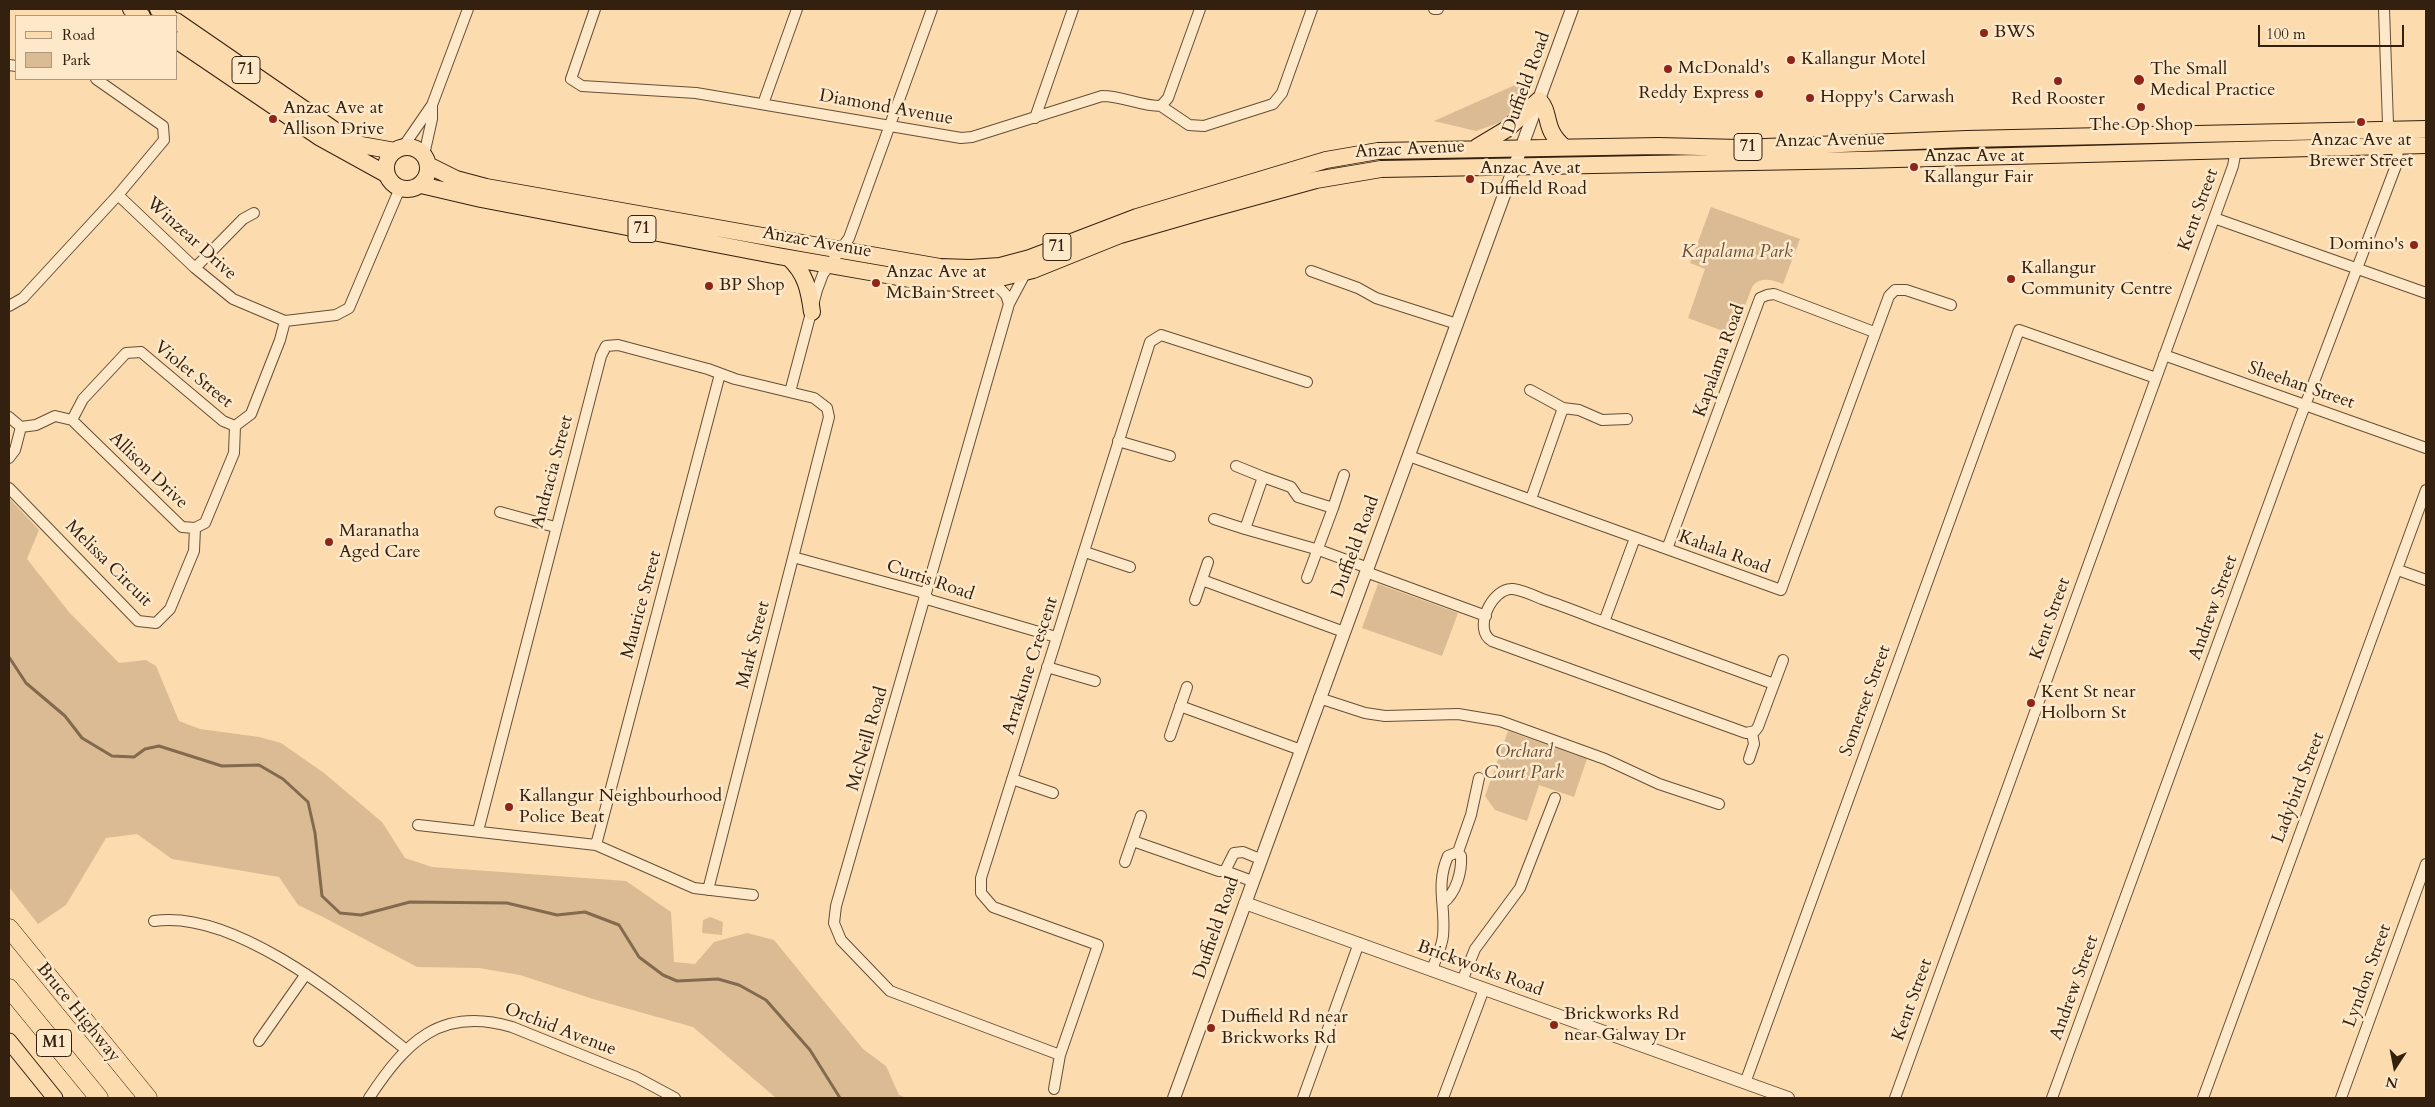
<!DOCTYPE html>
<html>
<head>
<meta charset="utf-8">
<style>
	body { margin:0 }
	#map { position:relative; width:2435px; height:1107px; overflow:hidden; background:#fcdbae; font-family:Cardo,serif }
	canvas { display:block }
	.frame { position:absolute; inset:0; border:10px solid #33200f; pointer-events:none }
	.legend { position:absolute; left:15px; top:15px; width:162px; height:65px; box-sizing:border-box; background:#fde8ca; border:1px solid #ac987f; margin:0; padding:6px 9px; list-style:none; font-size:15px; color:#33200f }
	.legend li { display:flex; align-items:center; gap:10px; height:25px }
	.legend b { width:25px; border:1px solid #ac987f }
	.north { position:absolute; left:2370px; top:1042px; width:50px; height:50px; -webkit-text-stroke:4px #fde8ca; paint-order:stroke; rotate:191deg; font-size:14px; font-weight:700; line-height:20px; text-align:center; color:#33200f }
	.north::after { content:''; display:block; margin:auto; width:18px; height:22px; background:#33200f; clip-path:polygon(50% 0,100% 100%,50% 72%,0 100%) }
	.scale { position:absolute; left:2258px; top:25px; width:146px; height:22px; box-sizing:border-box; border:2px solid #33200f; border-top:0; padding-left:6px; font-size:15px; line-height:18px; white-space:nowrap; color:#33200f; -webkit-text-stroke:4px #fde8ca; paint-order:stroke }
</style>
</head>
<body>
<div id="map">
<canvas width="2435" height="1107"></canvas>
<div class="frame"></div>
<ul class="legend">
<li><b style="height:6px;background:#fcdbae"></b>Road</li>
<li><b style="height:14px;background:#dabb93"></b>Park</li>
</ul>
<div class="north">N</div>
<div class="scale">100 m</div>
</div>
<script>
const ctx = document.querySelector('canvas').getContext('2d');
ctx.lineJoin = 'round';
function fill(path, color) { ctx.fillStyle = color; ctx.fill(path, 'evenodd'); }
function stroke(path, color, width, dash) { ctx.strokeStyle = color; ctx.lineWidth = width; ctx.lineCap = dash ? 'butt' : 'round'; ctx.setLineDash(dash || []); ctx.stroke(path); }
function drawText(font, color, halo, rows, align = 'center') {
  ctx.font = font + ' Cardo,serif'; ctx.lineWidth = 5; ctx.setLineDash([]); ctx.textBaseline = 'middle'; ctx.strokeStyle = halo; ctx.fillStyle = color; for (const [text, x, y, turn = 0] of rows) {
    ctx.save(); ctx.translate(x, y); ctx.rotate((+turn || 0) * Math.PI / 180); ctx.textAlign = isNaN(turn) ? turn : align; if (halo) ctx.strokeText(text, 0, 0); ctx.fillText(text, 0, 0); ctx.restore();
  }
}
fill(new Path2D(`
	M1533,77L1521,109L1501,122L1476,131L1434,121Z
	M1711,207L1800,239L1783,284C1771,280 1761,276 1752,287L1734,335L1688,318L1705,269L1690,263Z
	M9,498L39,530L27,559L69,612L119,663L146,660L156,666L179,721L200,729L259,737L281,743L324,773L382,822L405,858L432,867L626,881L671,912L674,962L695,964L714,942L747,933L774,940L863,1049L886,1066L899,1095L907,1098H776L693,1027L593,999L520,975L479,968L417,967L323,917L298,905L279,877L172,859L137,834L106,838L66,905L38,924L9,887Z
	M1378,584L1458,613L1442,656L1362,628Z
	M1508,731L1587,759L1574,797L1539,785L1527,821L1495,810L1485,796Z
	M710,917L723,922L722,935L702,933L703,920Z`), '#dabb93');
stroke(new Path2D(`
	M9,657L26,683L65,716L82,738L112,756L134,757L145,749L159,746L222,766L259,765L283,779L308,802L315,833L322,896L340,913L361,915L410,902L507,903L557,915L585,912L619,925L639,957L663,975L677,981L718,979L739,985L766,1000L810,1050L840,1098`), '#836a4e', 3);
const minor = new Path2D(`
	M595,9L571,79L582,86L696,93L961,138L972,137L1102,96C1123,96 1140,106 1161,106L1168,98L1200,9
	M1434,9H1438
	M9,65L16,66
	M763,104L797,9
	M1161,106L1189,125L1204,126L1273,104L1282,93L1312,9
	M1035,118L1073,9
	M403,147L432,105
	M424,155L432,119V105L468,9
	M118,195L195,268L233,299L285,321L336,315L349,308L400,188
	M2214,218L2426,293
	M195,268L243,219L254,213
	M1311,271L1358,288L1376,298L1457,324
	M1026,272L1009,304L836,906L834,923L841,940L890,991L1060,1055
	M992,280L1006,295L1009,304
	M9,306L23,298L118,195L164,140L163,126L96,79
	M2164,355L2426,448
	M1530,390L1563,408
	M790,392L817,290L823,274L849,238L932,9
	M9,417L21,427
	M72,420L83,399L126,353L141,352L223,421L235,426
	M21,427L36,425L55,416L72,420L182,527L195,528L205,523L234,453L235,426L251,414L280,340L285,321
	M1118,441L1170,456
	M1409,456L1781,590L1889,296L1895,290H1906L1951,305
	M9,458L15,450L21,427
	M1236,466L1263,477
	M9,488L138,621L156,623L170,609L194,551L195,528
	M1531,499L1563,408L1579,410L1602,420L1627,419
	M1333,508L1344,475
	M500,512L555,527
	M1214,519L1245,529
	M1635,538L1604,622L1774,684
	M1667,549L1760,298L1767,295L1774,294L1874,332
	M1085,552L1130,567
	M793,557L921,592L930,600L1056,637
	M2398,570L2426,580
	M1366,572L1486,616
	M1307,578L1333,508L1298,497L1291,487L1263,477L1245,529L1319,550L1368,568
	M1202,580L1344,632
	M1195,600L1208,562
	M1604,622C1583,614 1563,606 1542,599C1533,595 1522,590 1513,589C1492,587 1472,630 1492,641L1746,733L1755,731L1758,727L1783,660
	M1047,667L1095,681
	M1319,698L1365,713L1385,716L1458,714L1500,721L1605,759L1659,784L1719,804
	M1180,706L1301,750
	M1170,736L1187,687
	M1749,759L1754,744L1752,733
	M1012,779L1053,793
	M418,825L596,845L694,888L753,895
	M478,831L601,356L606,346L618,345L708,369L735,379L814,398L827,408L829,417L708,890
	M1133,841L1219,871H1225L1234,853L1243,852L1260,859
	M596,845L720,374
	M1125,862L1141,816
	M1225,871L1252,881
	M1443,903C1456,893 1462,872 1461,856L1458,852L1471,815L1479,778
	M154,921C235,909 345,1001 405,1049
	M1432,970C1435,960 1442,947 1443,936C1446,906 1435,886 1448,856L1458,852
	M1462,981L1475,949L1520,888L1555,798
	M259,1041L306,974
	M1745,1083L2019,330L2156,378
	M1054,1089L1060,1055L1098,945L993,907L981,893V878L1150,342L1161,335L1307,382
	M369,1098C406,1042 440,1006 512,1027L636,1077L675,1098
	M1303,1098L1359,943
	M1443,1098L1484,989
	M1895,1098L2233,166L2236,150
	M2052,1098L2298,424L2397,163L2398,146L2388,124L2384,9
	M2203,1098L2426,490
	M2341,1098L2426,864`);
const tertiary = new Path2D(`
	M1245,903L1788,1098
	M1174,1098L1572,9`);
const primary = new Path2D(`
	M9,1041L55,1098`);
const trunk = new Path2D(`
	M131,9L142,16
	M158,9L169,16
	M176,21L346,138L361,145L395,151
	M176,40L319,137L386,174
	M386 168a21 21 0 1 1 42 0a21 21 0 1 1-42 0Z
	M1477,147L1507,129L1539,100C1552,114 1542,128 1564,147
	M428,165L456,179L486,187L813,245L940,267L970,268L1000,266L1030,258L1137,217L1326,160L1378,151L1659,146L1740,148L1967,139L2426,129
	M421,185L481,199L778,256L921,281L959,283L992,280L1033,270L1120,235L1203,211L1316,180L1381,169L1859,160L2426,145
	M789,258C806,274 809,290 812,312`);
const motorway = new Path2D(`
	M9,928L148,1098
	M9,988L99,1098`);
stroke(minor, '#654f37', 12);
stroke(tertiary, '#654f37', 14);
stroke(primary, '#33200f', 17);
stroke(trunk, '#33200f', 18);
stroke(motorway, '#33200f', 19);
stroke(minor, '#fde8ca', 10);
stroke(tertiary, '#fde8ca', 12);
stroke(primary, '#fcdbae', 15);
stroke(trunk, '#fcdbae', 16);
stroke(motorway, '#fcdbae', 18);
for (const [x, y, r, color] of [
	[1984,33,5,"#8f2418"],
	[1791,60,5,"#8f2418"],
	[1668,69,5,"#8f2418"],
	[2139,80,6,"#8f2418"],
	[2058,81,5,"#8f2418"],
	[1759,94,5,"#8f2418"],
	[1810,98,5,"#8f2418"],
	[2141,107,5,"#8f2418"],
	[273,119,5,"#8f2418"],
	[2361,122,5,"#8f2418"],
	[1914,167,5,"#8f2418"],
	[1470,179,5,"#8f2418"],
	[2414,245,5,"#8f2418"],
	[2011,279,5,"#8f2418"],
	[876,283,5,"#8f2418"],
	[709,286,5,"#8f2418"],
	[329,542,5,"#8f2418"],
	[2031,703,5,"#8f2418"],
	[509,807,5,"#8f2418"],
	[1554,1025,5,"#8f2418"],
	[1211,1028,5,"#8f2418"]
]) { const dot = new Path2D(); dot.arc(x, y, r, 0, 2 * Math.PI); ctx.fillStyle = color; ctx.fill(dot); stroke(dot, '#fde8ca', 2); }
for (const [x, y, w] of [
	[246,70,28],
	[1748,147,28],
	[642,229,28],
	[1057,247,28],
	[54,1043,35]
]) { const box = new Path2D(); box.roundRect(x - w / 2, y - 13.5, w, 27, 4); ctx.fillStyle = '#fde8ca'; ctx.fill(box); stroke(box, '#33200f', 1); }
drawText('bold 16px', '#33200f', null, [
	["71",246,70],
	["71",1748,147],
	["71",642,229],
	["71",1057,247],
	["M1",54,1043]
]);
drawText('18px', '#33200f', '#fde8ca', [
	["BWS",1994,33],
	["Kallangur Motel",1801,60],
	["McDonald's",1678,69],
	["The Small",2150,70],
	["Medical Practice",2150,91],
	["Reddy Express",1749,94,"right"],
	["Hoppy's Carwash",1820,98],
	["Red Rooster",2058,100,"center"],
	["Anzac Ave at",283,109],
	["Allison Drive",283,130],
	["The Op Shop",2141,126,"center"],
	["Anzac Ave at",2361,141,"center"],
	["Brewer Street",2361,162,"center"],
	["Anzac Ave at",1924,157],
	["Kallangur Fair",1924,178],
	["Anzac Ave at",1480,169],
	["Duffield Road",1480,190],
	["Domino's",2404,245,"right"],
	["Kallangur",2021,269],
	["Community Centre",2021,290],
	["Anzac Ave at",886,273],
	["McBain Street",886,294],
	["BP Shop",719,286],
	["Maranatha",339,532],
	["Aged Care",339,553],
	["Kent St near",2041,693],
	["Holborn St",2041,714],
	["Kallangur Neighbourhood",519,797],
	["Police Beat",519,818],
	["Brickworks Rd",1564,1015],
	["near Galway Dr",1564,1036],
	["Duffield Rd near",1221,1018],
	["Brickworks Rd",1221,1039]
], 'left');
drawText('18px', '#33200f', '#fde8ca', [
	["Duffield Road",1527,83,-70],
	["Diamond Avenue",886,108,10],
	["Anzac Avenue",1830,141,-1],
	["Anzac Avenue",1410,150,-3],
	["Kent Street",2199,210,-70],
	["Winzear Drive",191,239,42],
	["Anzac Avenue",817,243,10],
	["Kapalama Road",1720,361,-70],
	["Violet Street",193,375,39],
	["Sheehan Street",2301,386,19],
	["Allison Drive",148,471,44],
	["Andracia Street",553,472,-75],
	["Duffield Road",1356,547,-70],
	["Kahala Road",1724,553,20],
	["Melissa Circuit",108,564,45],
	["Curtis Road",930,581,19],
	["Maurice Street",642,605,-75],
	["Andrew Street",2214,608,-70],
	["Kent Street",2051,619,-70],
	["Mark Street",754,645,-76],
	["Arrakune Crescent",1031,666,-72],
	["Somerset Street",1866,701,-70],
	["McNeill Road",868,739,-74],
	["Ladybird Street",2299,788,-69],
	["Duffield Road",1217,928,-71],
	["Brickworks Road",1480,969,20],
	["Lyndon Street",2368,976,-70],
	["Andrew Street",2075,988,-70],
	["Kent Street",1913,1000,-70],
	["Bruce Highway",78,1013,51],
	["Orchid Avenue",560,1030,21]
]);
drawText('italic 18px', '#654e37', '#fde8ca', [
	["Kapalama Park",1737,253],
	["Orchard",1524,753],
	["Court Park",1524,774]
]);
</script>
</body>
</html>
